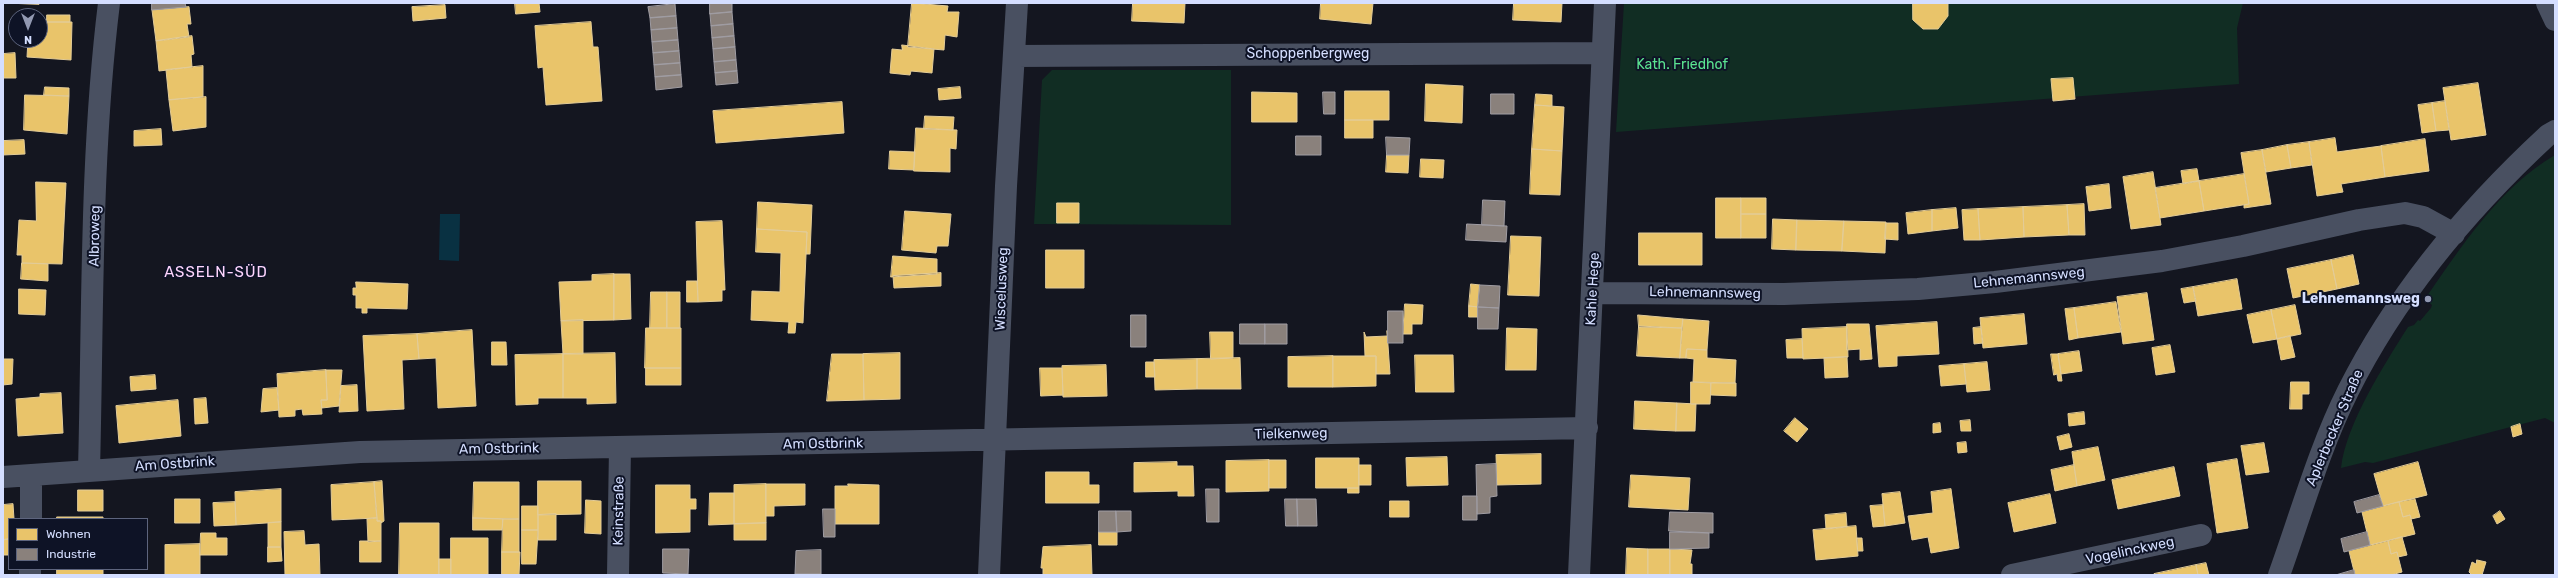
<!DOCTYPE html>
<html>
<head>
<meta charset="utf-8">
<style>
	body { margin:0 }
	#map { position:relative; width:2558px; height:578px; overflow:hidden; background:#141620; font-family:Rubik,sans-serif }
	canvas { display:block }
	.frame { position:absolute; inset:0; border:4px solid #d4deff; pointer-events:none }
	.legend { position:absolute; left:8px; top:518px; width:140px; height:52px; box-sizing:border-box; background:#0e1326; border:1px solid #5d647d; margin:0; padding:5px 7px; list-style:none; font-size:12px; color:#d4deff }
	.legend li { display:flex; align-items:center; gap:8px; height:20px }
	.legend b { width:20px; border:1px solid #5d647d }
	.north { position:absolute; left:8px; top:8px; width:40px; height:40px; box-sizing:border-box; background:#0e1326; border:1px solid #5d647d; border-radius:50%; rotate:180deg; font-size:11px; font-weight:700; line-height:16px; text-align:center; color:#d4deff }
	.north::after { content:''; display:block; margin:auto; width:14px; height:18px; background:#9198b1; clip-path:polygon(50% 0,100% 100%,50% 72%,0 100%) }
</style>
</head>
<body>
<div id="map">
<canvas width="2558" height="578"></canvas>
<div class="frame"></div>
<ul class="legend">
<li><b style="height:11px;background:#e9c46a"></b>Wohnen</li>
<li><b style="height:11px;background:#8a817c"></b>Industrie</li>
</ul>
<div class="north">N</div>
</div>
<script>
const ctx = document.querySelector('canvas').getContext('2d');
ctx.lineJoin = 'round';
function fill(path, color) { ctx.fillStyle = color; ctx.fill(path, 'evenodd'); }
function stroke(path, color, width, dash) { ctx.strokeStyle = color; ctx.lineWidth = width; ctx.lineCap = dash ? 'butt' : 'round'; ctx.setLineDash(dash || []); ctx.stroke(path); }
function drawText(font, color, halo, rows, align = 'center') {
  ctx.font = font + ' Rubik,sans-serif'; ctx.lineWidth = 4; ctx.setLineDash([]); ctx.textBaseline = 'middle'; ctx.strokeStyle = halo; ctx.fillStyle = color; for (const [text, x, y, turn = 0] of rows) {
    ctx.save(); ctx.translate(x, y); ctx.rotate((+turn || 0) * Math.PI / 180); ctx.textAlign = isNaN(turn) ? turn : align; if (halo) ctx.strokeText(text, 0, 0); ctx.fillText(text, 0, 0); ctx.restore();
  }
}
fill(new Path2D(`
	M1624,3H2243L2237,28L2239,84L1616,132Z
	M1052,70H1231V225L1034,224L1042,80Z
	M2555,155V423L2545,418L2373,463L2365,462L2341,468C2346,424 2384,365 2408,327L2414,325L2418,320L2420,321L2431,308L2432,305L2425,299C2461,247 2499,188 2555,155Z`), '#112d23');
fill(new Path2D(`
	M440,214H460L459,261L439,260Z`), '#093142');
const homes = new Path2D(`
	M7,3H39V4Z
	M515,3H539L540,12L516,14Z
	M912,3L948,6L947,12H959L957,37L945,35L944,50L908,47Z
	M1133,3H1185L1184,23L1132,21Z
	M1321,3H1373L1371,24L1320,19Z
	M1514,3H1562L1561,22L1513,20Z
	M1913,3H1948V16L1938,29H1923L1913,20Z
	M445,5L446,18L413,21L412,7Z
	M189,7L191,24H187L189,37L156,41L152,10Z
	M47,15H70V22H47Z
	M40,22H72L71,60L27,57L28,40H40Z
	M591,22L593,47H598L602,101L546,105L543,67L538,68L535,26Z
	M192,36L194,54L191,55L192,67L159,71L156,41Z
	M902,45L934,49L932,73L911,71L910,75L890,73L892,49L902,50Z
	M15,53L16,78H3V54Z
	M203,66V97L169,100L166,70Z
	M2073,78L2075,99L2053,101L2051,79Z
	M2478,83L2486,135L2451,140L2443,88Z
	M1426,84L1463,86L1462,123L1425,121Z
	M45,87L69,88V96L44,95Z
	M960,87L961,98L939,100L938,89Z
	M1345,91H1389V120H1345Z
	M1252,92L1297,93V122H1252Z
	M1536,94L1552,95V106L1535,105Z
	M25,95L69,96L67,134L24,130Z
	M206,97V127L173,131L169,100Z
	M2445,101L2449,130L2436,131L2432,103Z
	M842,102L844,133L716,143L713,111Z
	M2432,103L2436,131L2422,133L2418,105Z
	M1535,105L1564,107L1562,151L1532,149Z
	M925,116L954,117L953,130L924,129Z
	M1345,120H1373V138H1345Z
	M916,128L957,130L956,149L950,148V172L914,171Z
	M161,129L162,145L134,146V131Z
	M2335,138L2337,152L2381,146L2385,177L2341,184L2343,192L2317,196L2309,142Z
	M2425,139L2429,171L2385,177L2381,146Z
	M24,140L25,154L3,155V141Z
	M2309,142L2312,165L2291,168L2287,145Z
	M2287,145L2291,168L2266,172L2262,150Z
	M1532,149L1562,151L1560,195L1530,194Z
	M2262,150L2271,204L2244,208V205L2249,204L2241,153Z
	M890,151L915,152L914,170L889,169Z
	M1387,155H1409L1408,173L1386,172Z
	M1421,159L1444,160L1443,178L1420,177Z
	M2197,169L2199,181L2183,184L2181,171Z
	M2153,172L2161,225L2131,229L2123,177Z
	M2244,174L2249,204L2204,211L2199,181Z
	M2199,181L2204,211L2160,218L2155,188Z
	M36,182L66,183L62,264L22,263V255H17L19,220L36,221Z
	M2109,184L2111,208L2089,211L2086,187Z
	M1716,198H1741V238H1716Z
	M1741,198H1766V214H1741Z
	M758,202L812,205L810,254H806L807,232L757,229Z
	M1057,203H1079V223H1057Z
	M2084,204L2085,235H2069L2067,205Z
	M2067,205L2069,235L2024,237L2023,207Z
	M2023,207L2024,237L1980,240L1978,209Z
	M1956,208L1958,228L1932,231V210Z
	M1978,209L1980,240H1964L1962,210Z
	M1932,210V231L1908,234L1906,213Z
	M905,211L951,214L948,246H937L936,253L902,250Z
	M1741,214H1766V238H1741Z
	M1773,219L1797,220L1796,250L1772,249Z
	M1797,220L1844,221L1842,251L1796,250Z
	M722,221L725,290H722V301L698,302L696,222Z
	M1844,221L1886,222L1885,253L1842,251Z
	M1886,223H1898V240L1885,239Z
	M757,229L807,232L803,323L796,322L795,333H788L789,322L751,320L752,291L780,292L781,253L756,252Z
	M1639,233H1702V265H1639Z
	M1511,236L1541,237L1539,296L1508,295Z
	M1046,250H1084V288H1046Z
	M2353,255L2359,284L2337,289L2331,260Z
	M893,256L937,259V274L891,277Z
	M2331,260L2337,289L2293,298L2287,269Z
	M22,263L48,264V281L21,279Z
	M941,273V286L894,288L893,276Z
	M614,274V320L561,321L559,282L592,281V275Z
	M614,274H630L631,319L614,320Z
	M2237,279L2242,309L2198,316L2193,287Z
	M687,281H697L698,302H687Z
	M356,282L408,284L407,309L367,308V313H362V308H356V295H353V288H356Z
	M1471,284L1480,285L1478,307L1469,306Z
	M2193,287L2196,301L2184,303L2181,289Z
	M19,289L46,290L45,315L19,314Z
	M651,292H667V328H650Z
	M667,292H680V328H667Z
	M2147,293L2154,340L2123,344L2117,297Z
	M2116,302L2121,332L2078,338L2074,308Z
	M1405,304L1423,305L1422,324H1412V334H1403Z
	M2295,305L2301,334L2277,339L2271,310Z
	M1469,306L1478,307V317H1469Z
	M2074,308L2078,338L2069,340L2065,309Z
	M2271,310L2277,339L2253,343L2247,315Z
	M2024,314L2027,344L1983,348L1980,318Z
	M1638,315L1683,319L1682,328L1639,327Z
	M1683,319L1709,321L1707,350L1687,349L1686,358H1680Z
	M583,320V354H563L561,321Z
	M1937,322L1939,354L1897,356V366L1879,367L1876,326Z
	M1847,324H1869L1872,359L1860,360V349L1847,350Z
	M1639,326L1682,328L1680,358L1637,356Z
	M1847,327L1848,357L1803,359L1802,329Z
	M1981,327L1983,343L1974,344L1973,328Z
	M646,328H681V368H645Z
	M1507,328L1537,329L1536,370H1506Z
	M472,330L476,406L438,408L436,358L419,359L417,334Z
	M1387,331L1390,374H1376V356H1365L1364,332L1366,337L1387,336Z
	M1210,332H1233V358L1211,359Z
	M417,334L419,359L402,360L404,409L367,411L363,336Z
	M2290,336L2295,357L2281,360L2277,339Z
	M1802,339L1803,358H1787L1786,340Z
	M492,342H506L507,365H492Z
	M2170,345L2175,372L2156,375L2152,348Z
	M1687,349L1707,350V358L1736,360L1735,383L1693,382L1694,359L1686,358Z
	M2079,351L2082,371L2061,374L2058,354Z
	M615,353L616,403L587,404V398H563V354Z
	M900,353V399L864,400L863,354Z
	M563,354V398H538V404L516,405L515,355Z
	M832,354H863L864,400L827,401Z
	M2051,354H2058L2062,381H2058L2057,374L2054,375Z
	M1415,355H1453L1454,392H1416Z
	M1333,356V387H1288V357Z
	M1333,356H1376V386L1333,387Z
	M1847,357L1848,377L1825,378L1824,358Z
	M1240,358L1241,389H1197V359Z
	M3,359H13L12,384L3,385Z
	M1197,359V389L1155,390L1154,360Z
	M1146,362H1154L1155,377H1146Z
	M1987,362L1990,390L1967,392L1964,364Z
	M1964,364L1966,384L1941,386L1939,366Z
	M1106,365L1107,396L1063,397L1062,366Z
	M646,368H681V385H646Z
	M1040,368H1062L1063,395L1041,396Z
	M326,370L327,400H321L322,414L303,415L302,409L295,410V416L279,417L277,374Z
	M326,370H342L339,406L322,408L321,400H327Z
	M155,375L156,389L131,391L130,377Z
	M1691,382L1711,383L1710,404H1691Z
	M2291,382H2309V394H2302V409H2290Z
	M1711,383H1736V396L1711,395Z
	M357,385L358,411L339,412L341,386Z
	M277,388L279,410L261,412L263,389Z
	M61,393L63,433L18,436L16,399L40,397V394Z
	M206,398L208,423L195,424L194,399Z
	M178,400L181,436L119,443L116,406Z
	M1635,401L1677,403L1676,431L1634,429Z
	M1677,403L1696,404L1695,431H1676Z
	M2084,412L2085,424L2069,426L2068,414Z
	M1795,418L1808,429L1797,442L1784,431Z
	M1970,420L1971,431H1961L1960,421Z
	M1940,423L1941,432L1933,433V424Z
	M2520,424L2522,434L2513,437L2511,427Z
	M2069,434L2072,447L2060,450L2057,437Z
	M1966,442L1967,452L1958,453L1957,443Z
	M2264,443L2269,472L2246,475L2241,446Z
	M2098,447L2105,480L2077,486L2072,452Z
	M1541,454V484L1497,485L1496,455Z
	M1447,457L1448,485L1407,486L1406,458Z
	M1316,458H1359V488H1316Z
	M2237,459L2248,528L2217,533L2207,464Z
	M1269,460V491L1226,492V461Z
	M1269,460H1286V488H1269Z
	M1177,462V466H1193L1194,496H1178V491L1134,492V463Z
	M2418,462L2427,495L2383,506L2374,474Z
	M1359,465H1371V485H1359Z
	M2074,465L2077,486L2055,491L2051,470Z
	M2174,467L2180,496L2118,509L2112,480Z
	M1046,472H1089V485H1099V503H1046Z
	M1631,475L1690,478L1688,510L1629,507Z
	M382,481L384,521L381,523V521H377L374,482Z
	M538,481H581V514L538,515Z
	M374,482L377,518L332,520L331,485Z
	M474,482H519V519L473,518Z
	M766,484H805V505L774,506V516H766Z
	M766,484V523L734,524V485Z
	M848,484L879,485V524H835V486H848Z
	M656,485H690V499H696V509H690V532L656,533Z
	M1348,488H1359V493H1348Z
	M281,489V522L236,525L235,492Z
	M1951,489L1959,548L1931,553L1928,537L1912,540L1908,516L1933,513L1931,492Z
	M78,490H103V511H78Z
	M1900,492L1905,523L1885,526L1882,494Z
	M710,493H734V524L709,525Z
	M2050,494L2056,523L2014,532L2008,503Z
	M175,499H200V523H175Z
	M2415,499L2420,517L2411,519L2410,515L2403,517L2399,502Z
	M586,500L601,501V534L585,533Z
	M1390,501H1409V517H1390Z
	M235,502L236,525L214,526L213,503Z
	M2399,502L2403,517L2410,515L2415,534L2370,545L2362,512Z
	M13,504L14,519H9V539L3,540V505Z
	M1883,505L1885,526L1873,527L1870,506Z
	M522,506H538V530H522Z
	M2500,511L2505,519L2497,524L2493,516Z
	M1846,513L1847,527L1826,529L1825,515Z
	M556,514V540H538V515Z
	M57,517H103V519H57Z
	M377,518V521H381V541L368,542L367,519Z
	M473,518L503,519L502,530H473Z
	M503,519H519V552H502Z
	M281,522V547H268V523Z
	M400,523H439V575H399Z
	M766,523V540H734V524Z
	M1856,526L1858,556L1816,560L1813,530Z
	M522,530H538L536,564H522Z
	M304,531L305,545L319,544L320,575H285L284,532Z
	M1099,532H1117V545H1099Z
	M201,533H216V538H227V555H200Z
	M2402,537L2407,555L2398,557L2397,552L2391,554L2388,541Z
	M451,538H488V575H451Z
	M1857,538H1862L1863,551H1858Z
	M9,539V555H3V540Z
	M360,541H381V562H360Z
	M2388,541L2391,554L2397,552L2402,572L2391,575H2355L2349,551Z
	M200,544V575H165V545Z
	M1091,545L1092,575H1043V568H1041L1043,547Z
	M268,547H281L282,561L268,562Z
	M1627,548L1648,549V575H1626Z
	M1648,549H1670V575H1648Z
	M1670,549L1692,550L1690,564H1692V575H1670Z
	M502,552H520L519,575H502Z
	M439,559H451V575H439Z
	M2477,560L2486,562L2482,575H2472L2469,572L2472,562L2476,564Z
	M2206,563L2209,575H2198L2196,565Z
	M2196,565L2198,575H2154V574Z
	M57,569H103V575H57Z`);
fill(homes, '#e9c46a');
stroke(homes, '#e3cc97', 1);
const industry = new Path2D(`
	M152,3H185L186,7L152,10Z
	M710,3H732V12L710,14Z
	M675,4L676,16L650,18L648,7Z
	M732,12L733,24L711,26L710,14Z
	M676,16L677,28L651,30L650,18Z
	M733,24L734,36L712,38L711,26Z
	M677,28L678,40L652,42L651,30Z
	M734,36L735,47L713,49L712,38Z
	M678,40L679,51L653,53L652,42Z
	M735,47L736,60L714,62L713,49Z
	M679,51L680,63L654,65L653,53Z
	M736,60L737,71L715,73L714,62Z
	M680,63L681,75L655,77L654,65Z
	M737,71L738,83L716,85L715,73Z
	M681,75L682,87L656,90L655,77Z
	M1323,92H1335V114H1324Z
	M1491,94H1514V114H1491Z
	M1296,136H1321V155H1296Z
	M1386,137L1410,138L1409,155H1387Z
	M1483,200L1505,201L1504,226L1482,225Z
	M1467,224L1507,226L1506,242L1466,240Z
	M1480,285L1500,286L1499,308L1478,307Z
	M1478,307L1499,308L1498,329H1478Z
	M1388,311H1403V343H1388Z
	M1131,315H1146V347H1131Z
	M1240,324H1265V344H1240Z
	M1265,324H1287V344H1265Z
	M1496,464L1497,496L1490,497V513L1477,514L1476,465Z
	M1206,489H1219V522H1207Z
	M2379,495L2383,506L2357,513L2354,502Z
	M1463,496H1477V520H1463Z
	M1285,499H1297L1298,526H1286Z
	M1297,499H1316L1317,526H1298Z
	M823,509H835V537H824Z
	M1099,511H1116L1117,532H1099Z
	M1116,511H1131V531L1117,532Z
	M1670,512L1713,513V533L1669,531Z
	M1670,532L1709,533V548L1670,549Z
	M2367,532L2370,545L2344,552L2341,539Z
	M663,549H689L688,574L663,573Z
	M821,550V574H795L796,551Z
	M2354,570L2355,575H2336Z`);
fill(industry, '#8a817c');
stroke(industry, '#a09da3', 1);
stroke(new Path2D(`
	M2547,3L2555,20
	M1014,56L1602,53
	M1593,293L1784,294L1918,289L1995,282L2162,261L2243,246L2359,220L2405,213L2423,217L2454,234
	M89,470C93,315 90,157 109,3
	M3,477L360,452L1587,428
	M31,519V475
	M30,575V569
	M618,575L620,447
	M989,575L1006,186L1017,3
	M1579,575L1605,3
	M2012,575L2201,535
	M2279,575C2301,514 2319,449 2348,391C2396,295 2469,208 2548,135L2555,131`), '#495061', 22);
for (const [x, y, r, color] of [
	[2428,299,4,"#9198b1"]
]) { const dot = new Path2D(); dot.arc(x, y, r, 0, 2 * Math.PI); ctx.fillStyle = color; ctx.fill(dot); stroke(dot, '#0e1326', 1.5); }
drawText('14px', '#d4deff', '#0e1326', [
	["Schoppenbergweg",1308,54],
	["Albroweg",95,236,-89],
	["Lehnemannsweg",2029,278,-6],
	["Wiscelusweg",1002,289,-88],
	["Kahle Hege",1593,289,-87],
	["Lehnemannsweg",1705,293,1],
	["Aplerbecker Straße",2335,428,-67],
	["Tielkenweg",1291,434,-1],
	["Am Ostbrink",823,444,-1],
	["Am Ostbrink",499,449,-1],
	["Am Ostbrink",175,464,-4],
	["Keinstraße",619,511,-89],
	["Vogelinckweg",2130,551,-12]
]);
drawText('14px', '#5be491', '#0e1326', [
	["Kath. Friedhof",1682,65]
]);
drawText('bold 14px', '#d4deff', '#0e1326', [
	["Lehnemannsweg",2420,299]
], 'right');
ctx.letterSpacing = '1px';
drawText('15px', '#ffd6ff', '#0e1326', [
	["ASSELN-SÜD",216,273]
]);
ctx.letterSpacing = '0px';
</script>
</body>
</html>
